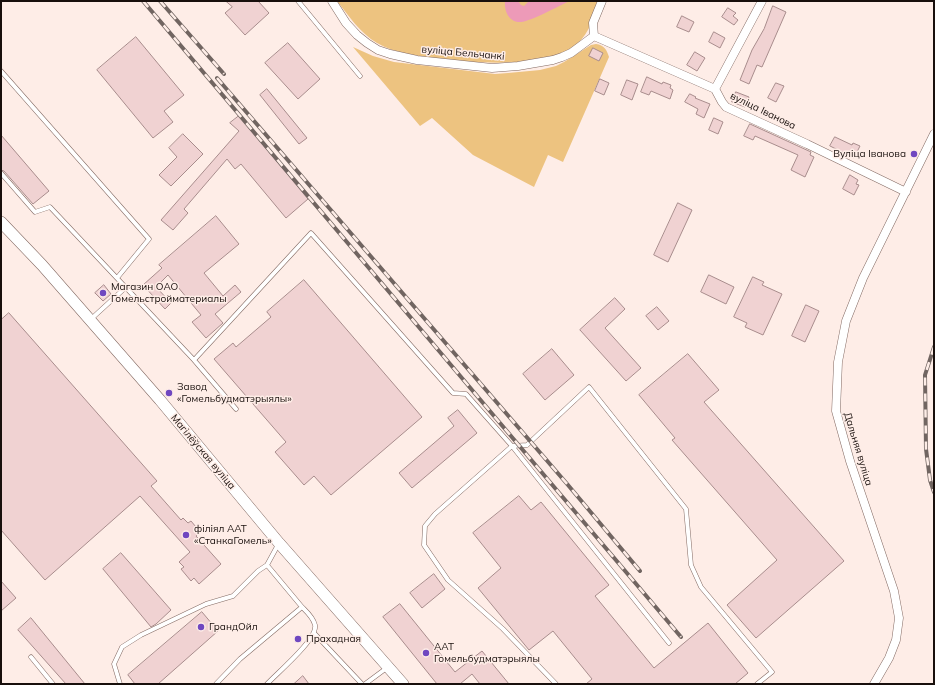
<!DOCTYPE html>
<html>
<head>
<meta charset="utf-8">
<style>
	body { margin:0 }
	#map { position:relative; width:935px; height:685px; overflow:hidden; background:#feede7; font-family:Mulish,sans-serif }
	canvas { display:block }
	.frame { position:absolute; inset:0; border:2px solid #180f0c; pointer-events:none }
</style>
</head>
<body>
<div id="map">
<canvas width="935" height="685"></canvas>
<div class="frame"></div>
</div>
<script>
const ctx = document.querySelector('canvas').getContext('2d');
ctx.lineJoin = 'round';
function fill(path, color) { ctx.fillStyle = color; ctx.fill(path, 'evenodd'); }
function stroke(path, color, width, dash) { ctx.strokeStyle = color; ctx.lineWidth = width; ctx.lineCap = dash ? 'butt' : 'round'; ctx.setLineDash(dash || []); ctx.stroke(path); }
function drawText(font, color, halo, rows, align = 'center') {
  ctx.font = font + ' Mulish,sans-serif'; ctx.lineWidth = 3; ctx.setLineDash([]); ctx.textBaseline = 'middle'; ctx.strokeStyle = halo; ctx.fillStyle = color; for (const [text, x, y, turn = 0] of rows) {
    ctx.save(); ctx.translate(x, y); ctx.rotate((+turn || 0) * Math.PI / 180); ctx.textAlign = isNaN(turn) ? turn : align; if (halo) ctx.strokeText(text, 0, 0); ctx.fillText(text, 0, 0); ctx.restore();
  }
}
fill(new Path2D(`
	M337,1H600C594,15 590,33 577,44C546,69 479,63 441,59C419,56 396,54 377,43C360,33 349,16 337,1Z
	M596,44C604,45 607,50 609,57L563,162L548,155L534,187L473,155L432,118L420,126L353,47L373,56L394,62L495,74L508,73L540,70L556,66L564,62L591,45Z`), '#edc380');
fill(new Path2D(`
	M505,1H518L521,5L524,6L529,1H570C558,6 532,21 521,22C509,23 504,11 505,1Z`), '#ed9ab8');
const building = new Path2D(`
	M226,1H258L269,13L245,35L225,13L232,7Z
	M773,6L786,12L762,67L757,65L749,84L740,80L752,50L764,29Z
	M728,8L736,13L733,16L738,20L734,25L722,17Z
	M682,16L694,22L689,32L677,27Z
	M714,32L725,38L720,48L709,42Z
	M136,37L184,95L164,111L173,122L153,138L97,70Z
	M288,43L320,79L298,99L265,63Z
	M593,48L603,53L599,61L589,56Z
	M695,52L705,58L697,71L687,65Z
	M647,77L662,84L663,82L671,85L670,88L673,90L670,99L651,91L649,95L641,92Z
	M600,79L609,83L604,95L595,91Z
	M627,80L638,84L632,100L621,95Z
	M776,83L784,86L776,102L768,98Z
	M267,89L307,138L299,144L260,95Z
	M736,92L749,97L745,107L732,102Z
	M690,94L696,97L695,98L710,104L704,118L696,114L698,109L685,102Z
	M239,116L308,199L286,218L241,164L235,169L227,159L184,209L188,213L173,230L161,220L239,131L230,123Z
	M714,118L723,122L718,134L709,130Z
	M750,124L811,152L810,155L814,157L805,177L791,170L798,155L755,136L753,140L744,136Z
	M183,134L203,154L171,186L159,175L177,157L169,148Z
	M1,135L49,191L33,204L4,171L1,170Z
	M835,137L852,145L853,143L860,146L854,158L830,146Z
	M850,175L858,180L856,184L859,185L854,195L843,189Z
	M678,203L692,210L668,262L654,255Z
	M216,216L239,244L204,273L223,296L235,285L241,292L215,314L223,323L206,338L192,322L201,315L168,275L156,287L171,303L165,309L143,285L162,268L159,265Z
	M709,275L734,287L726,304L701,292Z
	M753,277L764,282L762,285L782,294L763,335L745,327L747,323L734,317Z
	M304,280L422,417L331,495L314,476L304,485L275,452L286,442L214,359L233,343L236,347L271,317L267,312Z
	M104,285L111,294L103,301L95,293Z
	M615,298L625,309L605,328L641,368L626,381L580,330Z
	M806,305L819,311L805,342L792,336Z
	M657,307L669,321L658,330L646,316Z
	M9,313L157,481L151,486L181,520L183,518L188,523L191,521L196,527L194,529L198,534L196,536L221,564L199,584L194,578L191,581L181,569L184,567L179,562L190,552L140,496L45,580L1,530V320Z
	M552,349L574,375L545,400L523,374Z
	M688,354L719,390L704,402L844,561L756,638L727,605L777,560L672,440L675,438L639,395Z
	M458,410L477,433L412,488L399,473L454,426L448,418Z
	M519,496L531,510L541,502L609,585L595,596L654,668L708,623L748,673L735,684H586L592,679L553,631L529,650L478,588L501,568L473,533Z
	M121,553L171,610L156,624L151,627L103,569Z
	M434,574L445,589L422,608L410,593Z
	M1,581L16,598L1,611Z
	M400,604L455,672L482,651L509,684H480L472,674L460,684H437L383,617Z
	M202,612L218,631L158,684H135L128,675Z
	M31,618L85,684H66L18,630Z
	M303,676L309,684H294Z`);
fill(building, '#f0d2d2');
stroke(building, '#a88c8c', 1);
const lane = new Path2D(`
	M298,1L360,76
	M1,71L149,239L117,278
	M1,173L35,212L50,207L194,360
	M90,320L125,288
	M236,409L194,360L311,233L453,393L466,394L512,446L527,445L589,387L686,509L691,565L701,587L772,672L757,684
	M314,633L362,684
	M31,657L53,684
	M120,684L114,664L122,647L141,635L206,604L233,596L258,571L267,565
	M216,684L240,659L302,607L267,565L279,543
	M267,684C277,673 318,639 315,625C313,617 307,612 302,607
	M365,684L388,667
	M556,684L503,629L448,580L424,545L425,526L435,514L512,446L669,643`);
const street = new Path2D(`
	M332,1L346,23L357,35L367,43L378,50L390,54L417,60L492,68L518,66L553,60L562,57L571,53L594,36L593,23L602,1
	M594,36L715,89L722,102L726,107L807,144L906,192
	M715,89L762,1
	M874,684L889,658L896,640L899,618L894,591L850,461L836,411L838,362L846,321L863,278L934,134`);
const secondary = new Path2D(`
	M1,222L42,265L160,400L279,543L403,684`);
stroke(lane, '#836a63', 5);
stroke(street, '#836a63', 9);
stroke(secondary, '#836a63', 12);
stroke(lane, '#fff', 4);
stroke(street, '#fff', 8);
stroke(secondary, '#fff', 11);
const rail = new Path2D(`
	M143,1L681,637
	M160,1L224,74
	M217,78L568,485L640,571
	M934,347L925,375L926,449L930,480L934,492`);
stroke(rail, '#716561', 4);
stroke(rail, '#feede7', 2.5, [8]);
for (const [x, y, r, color] of [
	[914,154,4,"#6f47c0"],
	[103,293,4,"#6f47c0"],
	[169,393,4,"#6f47c0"],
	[186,535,4,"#6f47c0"],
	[201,627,4,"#6f47c0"],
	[298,639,4,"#6f47c0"],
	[426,653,4,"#6f47c0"]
]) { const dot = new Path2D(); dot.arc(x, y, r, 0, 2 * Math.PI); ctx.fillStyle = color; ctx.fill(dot); stroke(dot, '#feede7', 1.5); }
drawText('10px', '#180f0c', '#feede7', [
	["вуліца Бельчанкі",463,53,5],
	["вуліца Іванова",763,111,26],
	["Дальняя вуліца",858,449,73],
	["Магілёўская вуліца",203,452,50]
]);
drawText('10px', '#180f0c', '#feede7', [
	["Вуліца Іванова",906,154,"right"],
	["Магазин ОАО",111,287],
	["Гомельстройматериалы",111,299],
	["Завод",177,387],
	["«Гомельбудматэрыялы»",177,399],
	["філіял ААТ",194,529],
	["«СтанкаГомель»",194,541],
	["ГрандОйл",209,627],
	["Прахадная",306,639],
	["ААТ",434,647],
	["Гомельбудматэрыялы",434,659]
], 'left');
</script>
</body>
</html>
